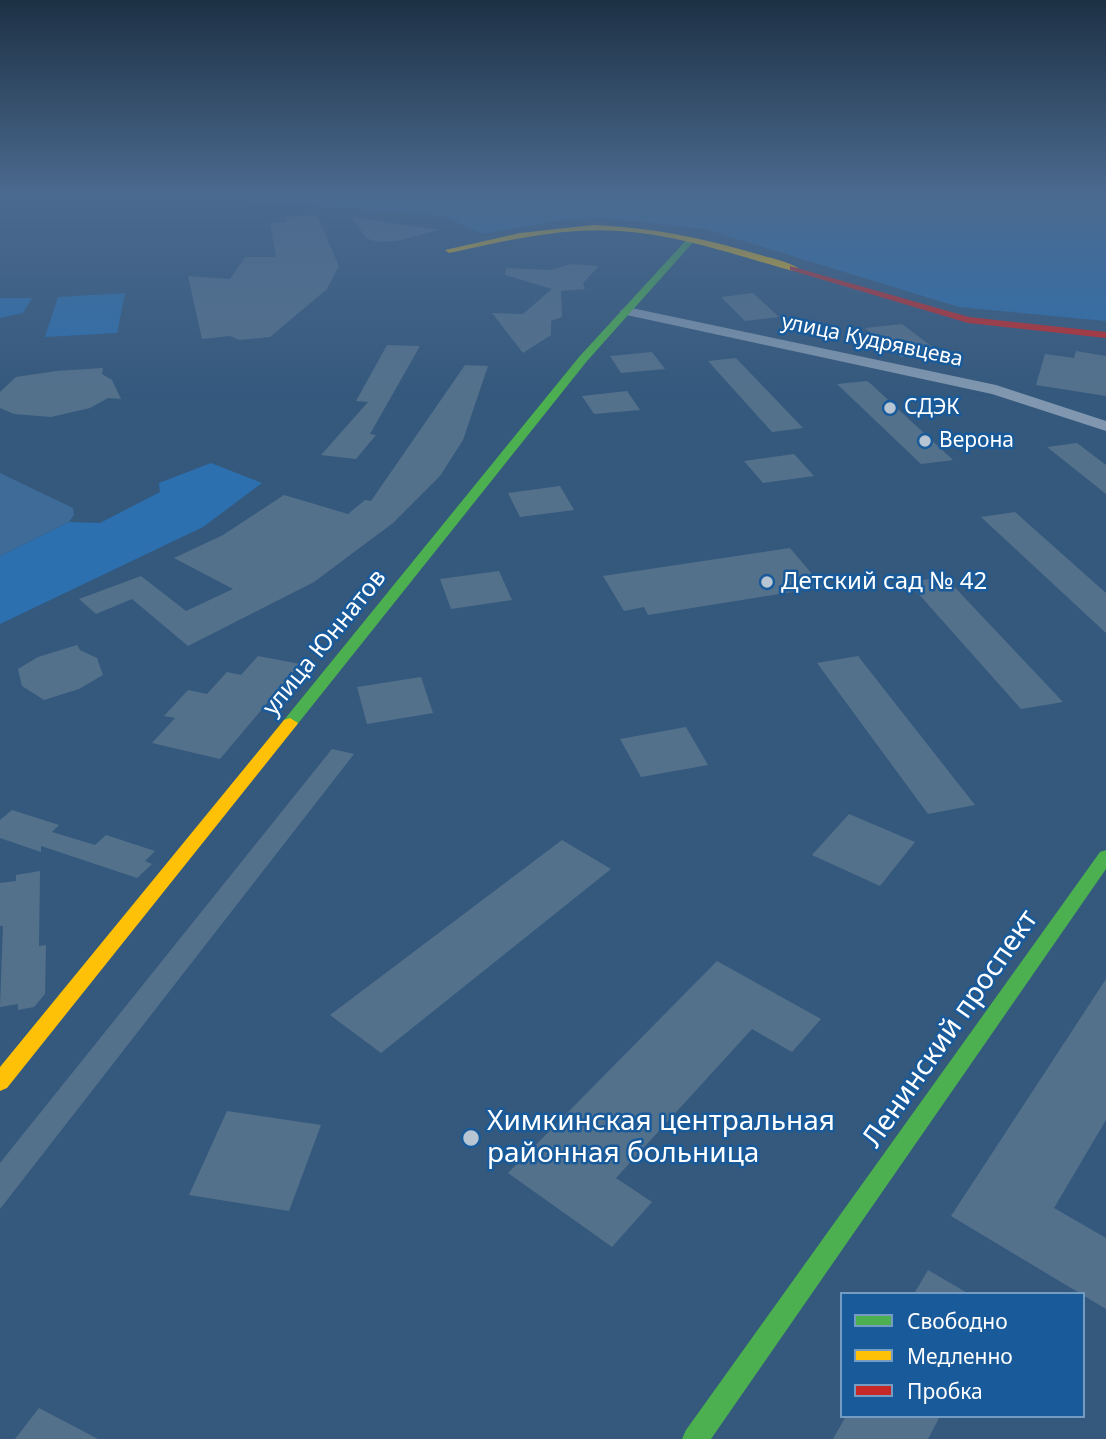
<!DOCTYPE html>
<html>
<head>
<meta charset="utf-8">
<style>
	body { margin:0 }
	#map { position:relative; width:1106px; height:1439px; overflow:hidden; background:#35597d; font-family:"Noto Sans",sans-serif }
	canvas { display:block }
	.legend { position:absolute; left:840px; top:1292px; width:245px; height:126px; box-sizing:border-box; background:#185a9a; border:2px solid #749cc2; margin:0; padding:9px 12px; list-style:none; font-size:21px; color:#fff }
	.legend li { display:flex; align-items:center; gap:14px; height:35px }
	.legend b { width:35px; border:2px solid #749cc2 }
</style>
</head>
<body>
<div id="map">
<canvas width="1106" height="1439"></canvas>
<ul class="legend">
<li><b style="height:9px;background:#4caf50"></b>Свободно</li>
<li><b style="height:9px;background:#ffc107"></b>Медленно</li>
<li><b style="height:9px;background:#c62828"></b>Пробка</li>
</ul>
</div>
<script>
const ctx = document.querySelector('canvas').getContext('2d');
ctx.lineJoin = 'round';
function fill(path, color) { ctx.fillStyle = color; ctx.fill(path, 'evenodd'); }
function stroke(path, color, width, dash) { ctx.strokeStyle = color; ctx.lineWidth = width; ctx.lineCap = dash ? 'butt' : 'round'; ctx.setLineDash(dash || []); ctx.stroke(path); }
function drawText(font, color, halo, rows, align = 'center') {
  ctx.font = font + ' "Noto Sans",sans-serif'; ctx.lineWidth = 5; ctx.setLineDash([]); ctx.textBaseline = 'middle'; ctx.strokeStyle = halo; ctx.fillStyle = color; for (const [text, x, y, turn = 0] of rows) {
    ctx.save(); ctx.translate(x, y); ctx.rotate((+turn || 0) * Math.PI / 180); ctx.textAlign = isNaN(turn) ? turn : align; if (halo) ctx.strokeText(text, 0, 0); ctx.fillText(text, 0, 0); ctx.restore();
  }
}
fill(new Path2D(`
	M220,194H1106V321L959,307L704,229L603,218L569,219L482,234L444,216L250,201Z
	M125,293L117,333L45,337L58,297Z
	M0,298H32L23,313L0,318Z
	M211,463L262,483L203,527L0,624V556L69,522L100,523L160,492L159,483Z`), '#2c70af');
fill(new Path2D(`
	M0,473L73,508L74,515L69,522L0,556Z`), '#3e6b98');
fill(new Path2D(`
	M317,215L339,266L327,289L270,337L239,340L230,336L202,339L188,276L230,279L245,257H276L270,223L287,222L286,217Z
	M352,217L439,230L397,241L378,242L366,238Z
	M571,264L599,266L583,283L585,289L561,291L562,317L551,321V335L523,353L492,313L523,314L552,289L505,275L506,268L551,270Z
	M753,293L779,317L745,321L721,297Z
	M902,324L939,352L901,357L865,328Z
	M387,345L420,346L370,434L376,435L356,459L321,455L368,402L356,401Z
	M1076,351L1106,356V396L1036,385L1045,354L1074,358Z
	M652,352L665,369L621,373L610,356Z
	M736,358L803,428L772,432L708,361Z
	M465,365L488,366L463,440L440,476L393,523L314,582L188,646L132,599L96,614L79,599L141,576L186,611L233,589L174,558L223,535L284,495L348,514L365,500L371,501Z
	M103,368L102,374L112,380L121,399L108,398L90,408L51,417L14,414L0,408V392L16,377L56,371Z
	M867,381L871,384L953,460L921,464L837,384Z
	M627,391L640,410L594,414L582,396Z
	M1077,443L1106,465V494L1047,447Z
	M794,454L814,476L763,483L744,461Z
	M560,486L574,510L520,517L508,493Z
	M1015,512L1106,593V633L981,517Z
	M790,548L823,587L648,615L644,607L624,611L603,576Z
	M499,571L512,600L451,609L440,579Z
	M945,577L1063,702L1021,709L908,582Z
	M77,645L80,650L97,658L103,675L79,689L44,700L22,686L18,669L38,657Z
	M258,656L300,664L220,759L152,743L175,718L164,716L188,690L207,694L227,672L241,675Z
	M858,656L975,805L928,814L817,663Z
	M421,677L433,713L367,724L357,687Z
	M686,727L708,765L641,777L620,739Z
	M332,749L354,754L0,1209V1163Z
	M12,810L59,825L52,832L95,845L106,835L155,851L145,861L152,864L137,878L41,846V852L0,838V820Z
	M849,814L915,842L880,886L812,855Z
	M562,840L611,869L381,1053L330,1015Z
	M40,871L39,946L46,945L45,994L34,1007L18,1010V1004L0,1007L3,926H0V883L16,881V875Z
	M717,961L821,1019L792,1052L752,1029L616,1178L652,1202L612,1247L508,1173Z
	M1106,979V1120L1054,1208L1106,1238V1309L951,1216Z
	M227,1111L321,1125L289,1211L189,1195Z
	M928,1270L969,1294H914Z
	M39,1408L98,1439H15Z
	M846,1416H940L928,1439H833Z`), '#54718c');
fill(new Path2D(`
	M627,307L996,385L1106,421V431L992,394L622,314L620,311Z`), '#8097af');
fill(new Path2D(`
	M689,237L696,239L587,361L296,726H284L282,723L284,720L579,357Z
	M1106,850V869L711,1439H682L686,1430L1100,852Z`), '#4caf50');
fill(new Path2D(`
	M593,225C649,227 703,238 757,254C770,258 787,261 798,268L793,271C735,255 680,235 620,231C562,227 505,241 449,253L445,250L520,233Z
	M290,718L298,723L296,726L7,1088L0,1091V1067L284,720Z`), '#ffc107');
fill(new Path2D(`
	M790,266L969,317L1106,332V338L968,323L790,270Z`), '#c62828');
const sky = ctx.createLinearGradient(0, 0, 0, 396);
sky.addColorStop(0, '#1d3145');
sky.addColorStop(0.49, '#4b6a8f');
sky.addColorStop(1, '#4b6a8f00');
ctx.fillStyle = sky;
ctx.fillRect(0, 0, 1106, 396);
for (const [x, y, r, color] of [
	[890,408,7,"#b8c5d2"],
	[925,441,7,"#b8c5d2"],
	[767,582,7,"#b8c5d2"],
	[471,1138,9,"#b8c5d2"]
]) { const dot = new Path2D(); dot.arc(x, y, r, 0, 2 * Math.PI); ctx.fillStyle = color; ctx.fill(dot); stroke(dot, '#185a9a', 2.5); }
drawText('21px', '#fff', '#185a9a', [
	["улица Кудрявцева",872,341,12]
]);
drawText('21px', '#fff', '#185a9a', [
	["СДЭК",904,408],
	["Верона",939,441]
], 'left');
drawText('24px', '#fff', '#185a9a', [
	["Детский сад № 42",781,582]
], 'left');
drawText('24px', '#fff', '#185a9a', [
	["улица Юннатов",325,643,-51]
]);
drawText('28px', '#fff', '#185a9a', [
	["Ленинский проспект",951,1029,-55]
]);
drawText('28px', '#fff', '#185a9a', [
	["Химкинская центральная",487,1122],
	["районная больница",487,1154]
], 'left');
</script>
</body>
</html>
